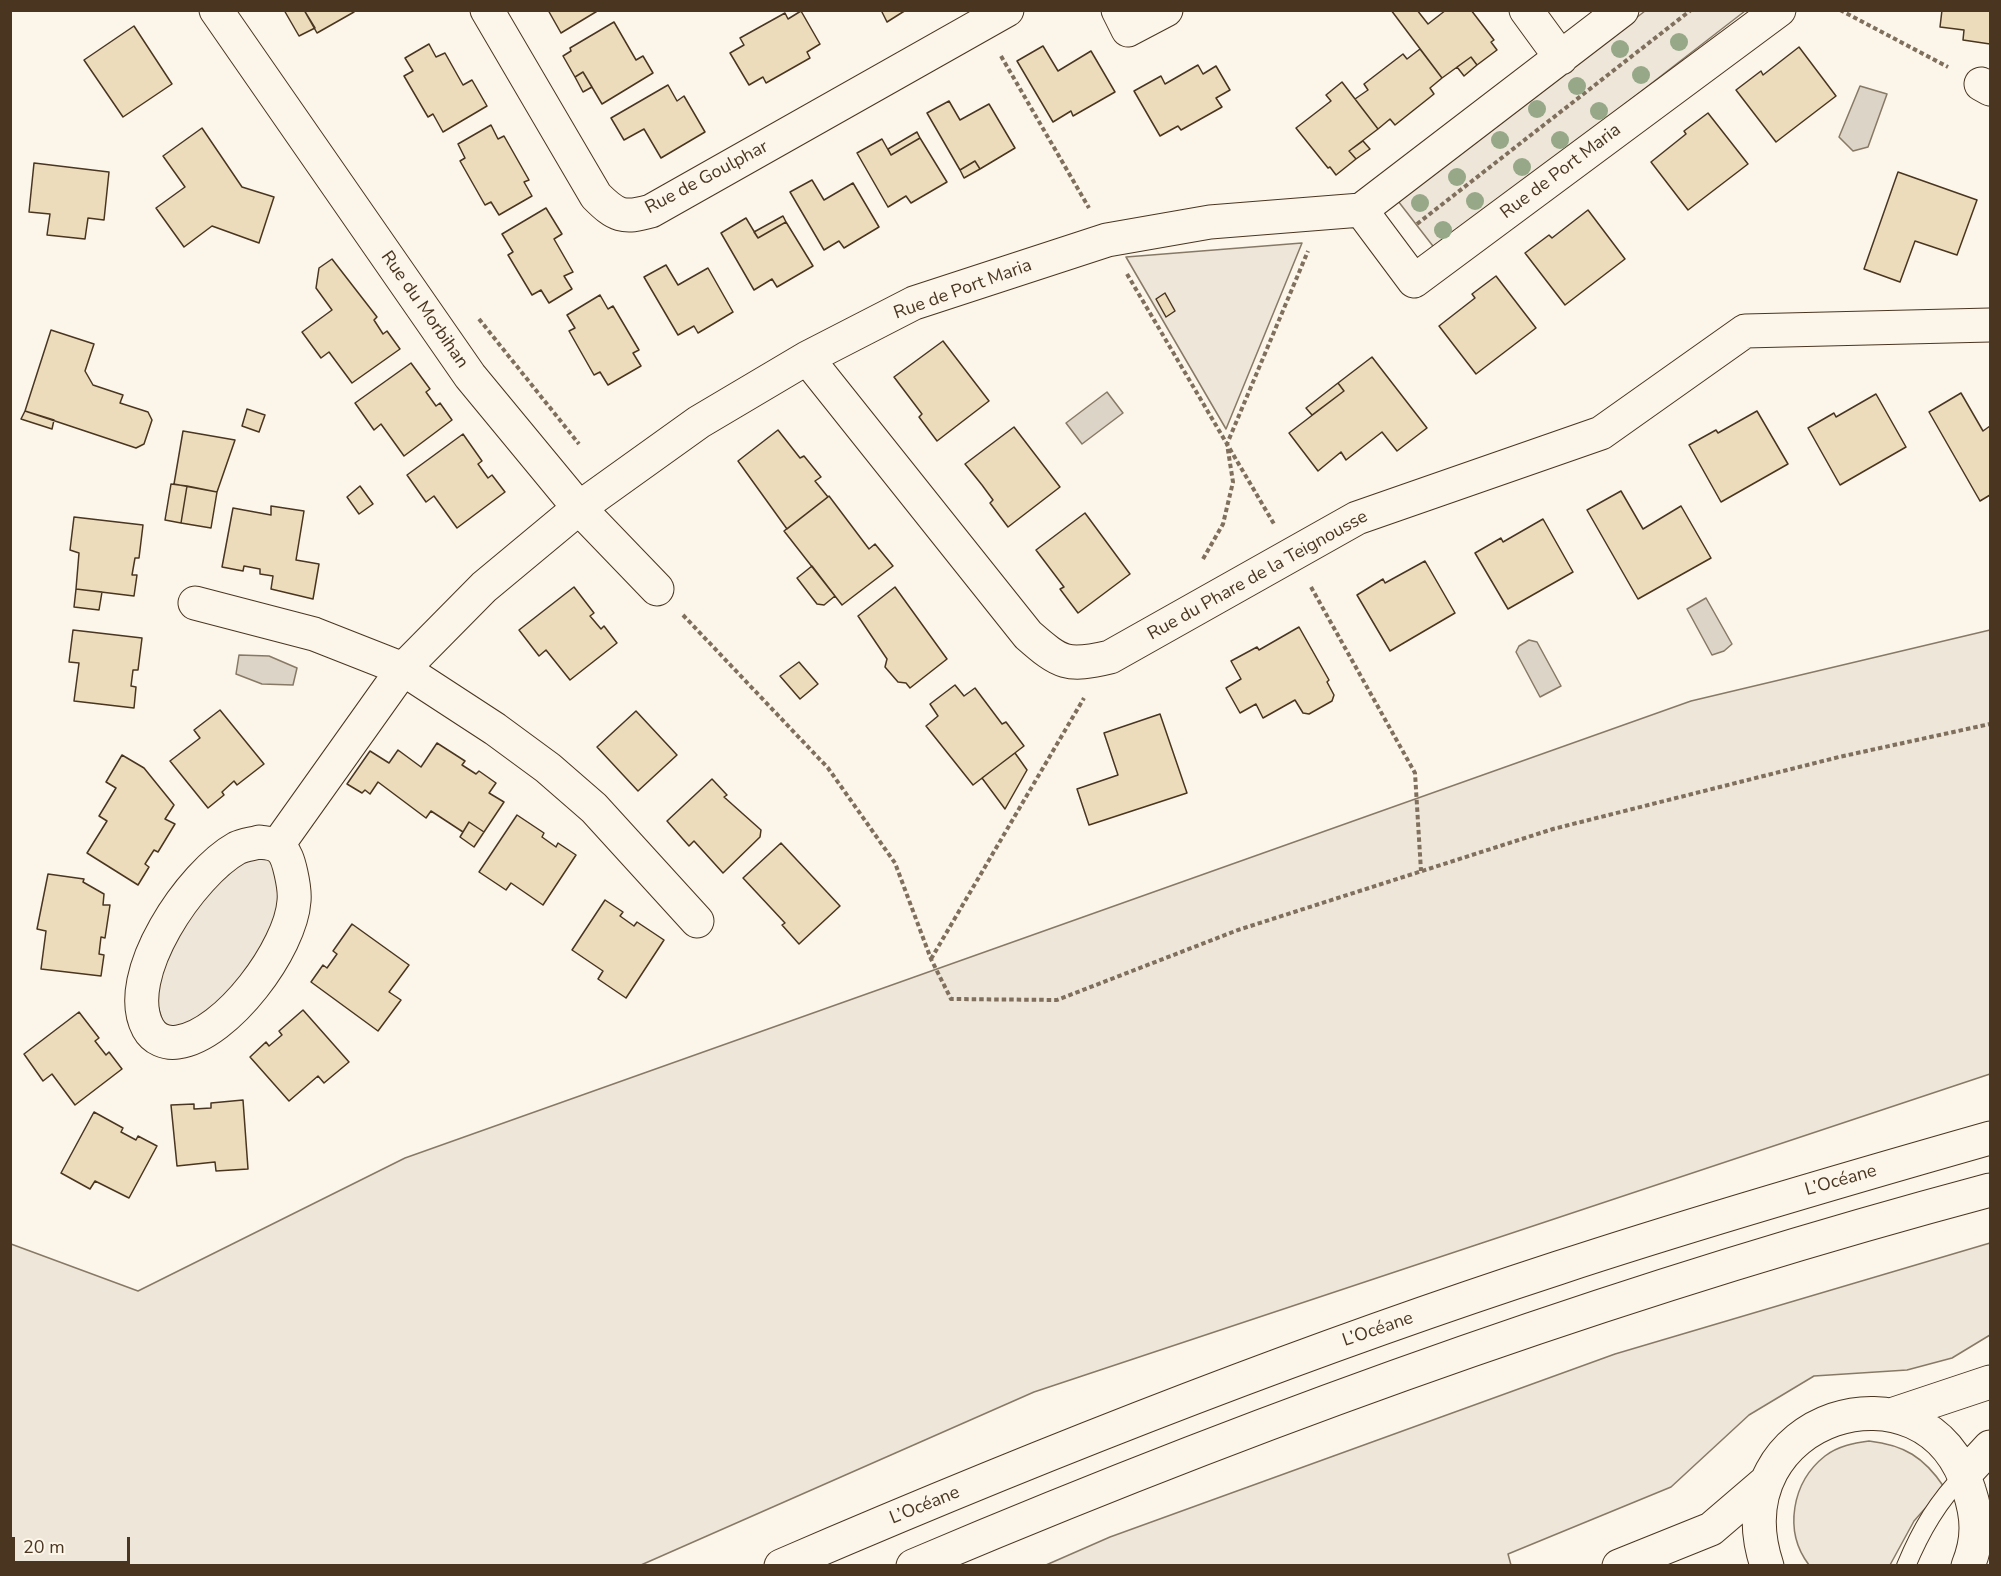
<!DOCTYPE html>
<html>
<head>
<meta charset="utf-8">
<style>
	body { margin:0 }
	#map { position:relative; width:2001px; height:1576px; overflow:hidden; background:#fbf6e9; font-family:"Nunito Sans",sans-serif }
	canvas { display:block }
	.frame { position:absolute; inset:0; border:12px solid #4a3520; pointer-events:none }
	.scale { position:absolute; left:12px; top:1537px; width:118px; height:27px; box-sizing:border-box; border:3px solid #4a3520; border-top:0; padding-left:8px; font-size:18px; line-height:21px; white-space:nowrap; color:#4a3520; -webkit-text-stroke:4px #fbf6e9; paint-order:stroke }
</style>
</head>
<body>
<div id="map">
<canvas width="2001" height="1576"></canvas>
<div class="frame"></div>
<div class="scale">20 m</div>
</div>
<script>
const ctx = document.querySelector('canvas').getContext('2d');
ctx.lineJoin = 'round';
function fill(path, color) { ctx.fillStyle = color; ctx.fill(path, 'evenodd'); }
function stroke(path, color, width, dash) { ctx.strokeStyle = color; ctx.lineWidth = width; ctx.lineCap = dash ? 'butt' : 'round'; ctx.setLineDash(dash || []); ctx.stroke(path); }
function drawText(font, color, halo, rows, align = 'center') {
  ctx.font = font + ' "Nunito Sans",sans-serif'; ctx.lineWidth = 4.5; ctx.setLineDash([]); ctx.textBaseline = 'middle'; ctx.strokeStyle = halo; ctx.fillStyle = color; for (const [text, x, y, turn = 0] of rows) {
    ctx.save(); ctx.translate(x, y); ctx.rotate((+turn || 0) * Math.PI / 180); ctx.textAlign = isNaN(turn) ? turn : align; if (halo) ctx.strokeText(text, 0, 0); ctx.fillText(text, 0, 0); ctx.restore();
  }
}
const green = new Path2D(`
	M1645,11H1745L1436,250L1398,201Z
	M1302,243L1226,429L1126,257Z
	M1990,630V1074L1034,1392L641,1565H11V1244L138,1291L405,1158L1691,701Z
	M262,855L278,865V914L240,986L186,1029L164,1026L154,993L172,945L203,897L238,862Z
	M1990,1243V1335L1952,1358L1907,1370L1814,1376L1749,1415L1671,1487L1508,1554L1511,1565H1046L1110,1537L1615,1354Z
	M1869,1441C1904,1445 1924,1457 1944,1487L1914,1521L1890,1565H1809C1783,1531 1792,1482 1825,1456C1838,1446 1854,1443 1869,1441Z`);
fill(green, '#ede6d9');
stroke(green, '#887966', 1.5);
const water = new Path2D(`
	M1860,86L1887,94L1868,147L1853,151L1839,137Z
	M1107,392L1123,413L1082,444L1066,423Z
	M1706,598L1732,644L1724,651L1712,655L1687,609Z
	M1529,640L1537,642L1561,686L1540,697L1516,652L1519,646Z
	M239,655L269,656L297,668L293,685L262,684L236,674Z`);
fill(water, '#dcd4c6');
stroke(water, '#887966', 1.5);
const building = new Path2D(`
	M284,10H304L315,28L299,36Z
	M304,10H353L354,12L317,33Z
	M548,10H599L561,33Z
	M881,10H906L887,22Z
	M1391,10H1417L1428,24L1446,10H1471L1494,40L1491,42L1497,50L1477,65L1471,57L1442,78Z
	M1942,10H1990V44L1963,40L1964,30L1940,27Z
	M801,11L820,44L807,52L810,58L766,83L763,77L749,85L730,53L744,45L740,38L785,13L788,19Z
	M614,22L636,60L643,56L653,73L602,104L583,72L575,77L563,56L571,51L570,48Z
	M134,26L172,84L123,117L84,60Z
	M429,44L436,57L445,53L463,85L472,80L487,106L443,132L433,114L428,117L404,76L413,71L405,58Z
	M1043,46L1058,71L1091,51L1115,92L1073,116L1071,111L1053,122L1017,61Z
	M1799,47L1836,96L1776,142L1736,90L1761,71L1763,75Z
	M1420,49L1442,78L1430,88L1434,94L1395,125L1390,119L1378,129L1355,99L1368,90L1364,84L1403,54L1407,59Z
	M1471,57L1477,65L1464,76L1457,67Z
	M1198,65L1203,74L1216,66L1230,90L1216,98L1222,107L1181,130L1178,126L1160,136L1134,91L1161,76L1165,84Z
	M583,72L592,87L583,92L575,77Z
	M1342,82L1378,129L1349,151L1356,159L1336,175L1330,167L1328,168L1296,128L1331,101L1326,95Z
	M668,85L677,101L684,96L705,132L661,158L644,129L624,140L611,118Z
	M949,101L960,120L989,104L1015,148L980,169L975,161L960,170L927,113Z
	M1708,113L1748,164L1688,210L1651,162L1686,134L1684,131Z
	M491,125L498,139L504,136L529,180L524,182L532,196L499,215L491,202L485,205L460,161L465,158L458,144Z
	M202,128L242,187L274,197L259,243L212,226L184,247L156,208L185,187L163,156Z
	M917,132L920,138L891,155L888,149Z
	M920,138L947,182L911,203L906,196L888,207L857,153L882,139L891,155Z
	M1363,141L1370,149L1356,159L1349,151Z
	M975,161L980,169L964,178L960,170Z
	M34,163L109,172L104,220L88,218L85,239L47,235L50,214L29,212Z
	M1898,172L1977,200L1957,255L1915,241L1900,282L1864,269Z
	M812,180L824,200L853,183L879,227L844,248L839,241L824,250L790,192Z
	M546,208L562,234L554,239L573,272L564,276L572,289L549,303L541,290L532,295L508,255L513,252L502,234Z
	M1588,210L1625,259L1565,305L1525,253L1549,235L1552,238Z
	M783,216L786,222L758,238L754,232Z
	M746,218L758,238L786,222L813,266L777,287L772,279L754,290L721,233Z
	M332,259L377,317L374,320L383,334L387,331L400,349L352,383L329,352L321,358L302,332L332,310L316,288L319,268Z
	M666,265L678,285L708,268L733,312L698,333L694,326L678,335L644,277Z
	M1496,276L1536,328L1476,374L1439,326L1475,298L1472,294Z
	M1165,293L1175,311L1166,317L1156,299Z
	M600,295L608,309L613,306L639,350L633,353L641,366L608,385L600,372L594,375L569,331L575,328L567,315Z
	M51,330L94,344L85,371L93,385L123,395L120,403L148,412L152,420L144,444L136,448L25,411Z
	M943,341L989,401L937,441L919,417L922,414L894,377Z
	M1372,357L1427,428L1397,451L1382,432L1346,460L1341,452L1318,471L1289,433L1344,391L1338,383Z
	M411,363L430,389L426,392L436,406L440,403L452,420L404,456L381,424L374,430L355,403Z
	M1338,383L1344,391L1312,415L1306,408Z
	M1961,393L1983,431L1990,426V495L1980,501L1929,412Z
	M1876,394L1906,447L1840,485L1808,428L1834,413L1836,417Z
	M247,409L265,415L259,432L242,426Z
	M25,411L54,420L52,429L21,419Z
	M1757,411L1788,464L1721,502L1689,445L1716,430L1718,433Z
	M1014,427L1060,487L1008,527L990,503L993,500L982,485L965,464Z
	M778,430L800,458L804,456L821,477L815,481L828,497L787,529L738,461Z
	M183,431L235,440L217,492L174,484Z
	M463,434L482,461L478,464L488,478L492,475L505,492L457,528L434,496L426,502L407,475Z
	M171,484L187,486L181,523L165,520Z
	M187,486L217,492L211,528L181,523Z
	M360,486L373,504L359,514L347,497Z
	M1621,491L1643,529L1681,506L1711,558L1638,599L1587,510Z
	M829,496L869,549L875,544L893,566L842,605L784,531Z
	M271,506L304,511L296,560L319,564L313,599L271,589L273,576L260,574V569L244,566L243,571L222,567L233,508L271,515Z
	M1085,513L1130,574L1078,613L1060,589L1064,587L1036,550Z
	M74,517L143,525L139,558H135L132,575H137L134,596L76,589L79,553L70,550Z
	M1543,519L1573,572L1508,609L1475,553L1501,538L1503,542Z
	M1425,561L1455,613L1390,651L1357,595L1383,579L1385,583Z
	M812,566L835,596L824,605L817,604L797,578Z
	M574,587L594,613L590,616L601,629L604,626L617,643L570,680L546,650L539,656L519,630Z
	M895,587L947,659L910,688L906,683L898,682L885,667L887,659L858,616Z
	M76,589L102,592L99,610L74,607Z
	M1299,627L1329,680L1327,682L1334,695L1332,701L1309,714L1303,713L1295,700L1263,718L1256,704L1240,713L1226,688L1241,679L1231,661L1257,647L1259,650Z
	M73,630L142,638L138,670H133L131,686L136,687L134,708L74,701L79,663L69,662Z
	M799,662L818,684L800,699L780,676Z
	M955,685L964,696L975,688L1002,724L1006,722L1024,746L973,785L926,726L938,716L930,704Z
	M220,710L264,764L237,785L234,781L222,792L224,795L208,808L170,761L200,738L194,730Z
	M636,711L677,755L638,791L597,747Z
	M1160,714L1187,793L1089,825L1077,789L1118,775L1104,733Z
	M437,743L465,761L462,765L476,774L479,771L496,783L489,793L504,802L484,832L469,822L463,832L431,811L426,818L378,782L370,794L365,790L362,793L347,784L370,751L389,763L398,750L421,767Z
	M1015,753L1027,770L1005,809L982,778Z
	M122,755L144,768L174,805L165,819L175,824L158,852L154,850L145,864L149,867L138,885L87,853L107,821L99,816L116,788L106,782Z
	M712,779L727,795L724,797L761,830L760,837L723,873L694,841L689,846L667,821Z
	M517,815L544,833L542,837L556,847L558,843L576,855L543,905L511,883L506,890L479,872Z
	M469,822L484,832L474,847L460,837Z
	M781,843L840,906L799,944L782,925L785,923L743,878Z
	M48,874L84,879L83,882L104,894L103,905H110L105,938L101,937L99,954L104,955L101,976L41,969L46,931L37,929Z
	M605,900L623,912L620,916L634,926L637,922L664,940L626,998L598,979L603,971L572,950Z
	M352,924L409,965L389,992L401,1000L378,1031L311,982L323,965L327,968L337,954L333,951Z
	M303,1010L349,1062L324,1083L318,1076L289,1101L250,1057L266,1042L269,1046L282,1035L279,1031Z
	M79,1012L99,1038L95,1041L106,1055L109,1052L122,1069L75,1105L52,1074L43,1081L24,1054Z
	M243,1100L248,1169L216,1171L215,1162L177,1166L171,1105L194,1104V1109L211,1108V1103Z
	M94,1112L123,1128L121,1132L136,1140L138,1136L157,1146L129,1198L95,1181L90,1189L61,1173Z`);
fill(building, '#ecdcbc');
stroke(building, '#4a3520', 1.5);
const service = new Path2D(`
	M1906,1566C1921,1530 1938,1501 1965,1474`);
const minor = new Path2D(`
	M216,10L470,376L579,508L657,589
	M487,10L596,196C616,216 623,219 651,211L1007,10
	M1118,10L1128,30L1166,10
	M1526,10L1561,58
	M1622,10L1361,210L1414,281L1779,10
	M1981,84L1990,89
	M807,358L1028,635C1061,664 1067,667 1110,657L1357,518L1601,433L1745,331L1990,325
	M195,603L314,634L403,669L495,729L548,768L594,808L697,921
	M259,842C264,843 272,843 277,846C286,851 289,864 291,873C293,882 295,892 294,901C291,948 227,1035 178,1042C166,1044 154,1039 148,1028C120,976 192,873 237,848C243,845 252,844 259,842Z
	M277,846L403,669L484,587L579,508L699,422L807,358L914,303L1107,240L1210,222L1361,210`);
const tertiary = new Path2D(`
	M1891,1415L1990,1382
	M1965,1474L1990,1447
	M1619,1566L1711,1529L1767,1481
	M1767,1566C1717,1416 1928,1351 1969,1490C1978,1517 1979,1539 1968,1566`);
const motorway = new Path2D(`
	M781,1566C1036,1456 1294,1354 1558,1268C1701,1221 1846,1179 1990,1138
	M913,1566C1262,1418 1623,1288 1990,1190`);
stroke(service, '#4a3520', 20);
stroke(minor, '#4a3520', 35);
stroke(tertiary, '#4a3520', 35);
stroke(motorway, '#4a3520', 35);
stroke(new Path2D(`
	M1840,10L1948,67
	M1001,56L1089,208
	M1417,224L1691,10
	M1127,274L1274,524
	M479,319L579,444
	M1203,559L1223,524L1233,482L1227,444L1308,251
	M1311,587L1415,773L1421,871
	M683,615L828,768L895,863L931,959L951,999L1057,1000L1238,930L1553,829L1839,757L1990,724
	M931,959L1084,698`), '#7f6f5c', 4, [4.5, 3]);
stroke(service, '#fbf6e9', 18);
stroke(minor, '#fbf6e9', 33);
stroke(tertiary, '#fbf6e9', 33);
stroke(motorway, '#fbf6e9', 33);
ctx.fillStyle = '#96a887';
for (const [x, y] of [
	[1679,42],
	[1620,49],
	[1641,75],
	[1577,86],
	[1537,109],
	[1599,111],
	[1500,140],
	[1560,140],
	[1522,167],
	[1457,177],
	[1475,201],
	[1420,203],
	[1443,230]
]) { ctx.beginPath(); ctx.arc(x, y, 9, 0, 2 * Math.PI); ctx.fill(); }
drawText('18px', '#4a3520', '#fbf6e9', [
	["Rue de Port Maria",1561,172,-37],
	["Rue de Goulphar",707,178,-28],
	["Rue de Port Maria",963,290,-20],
	["Rue du Morbihan",424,310,55],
	["Rue du Phare de la Teignousse",1258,576,-29],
	["L’Océane",1841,1181,-16],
	["L’Océane",1378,1330,-19],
	["L’Océane",925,1506,-22]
]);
</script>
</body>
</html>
